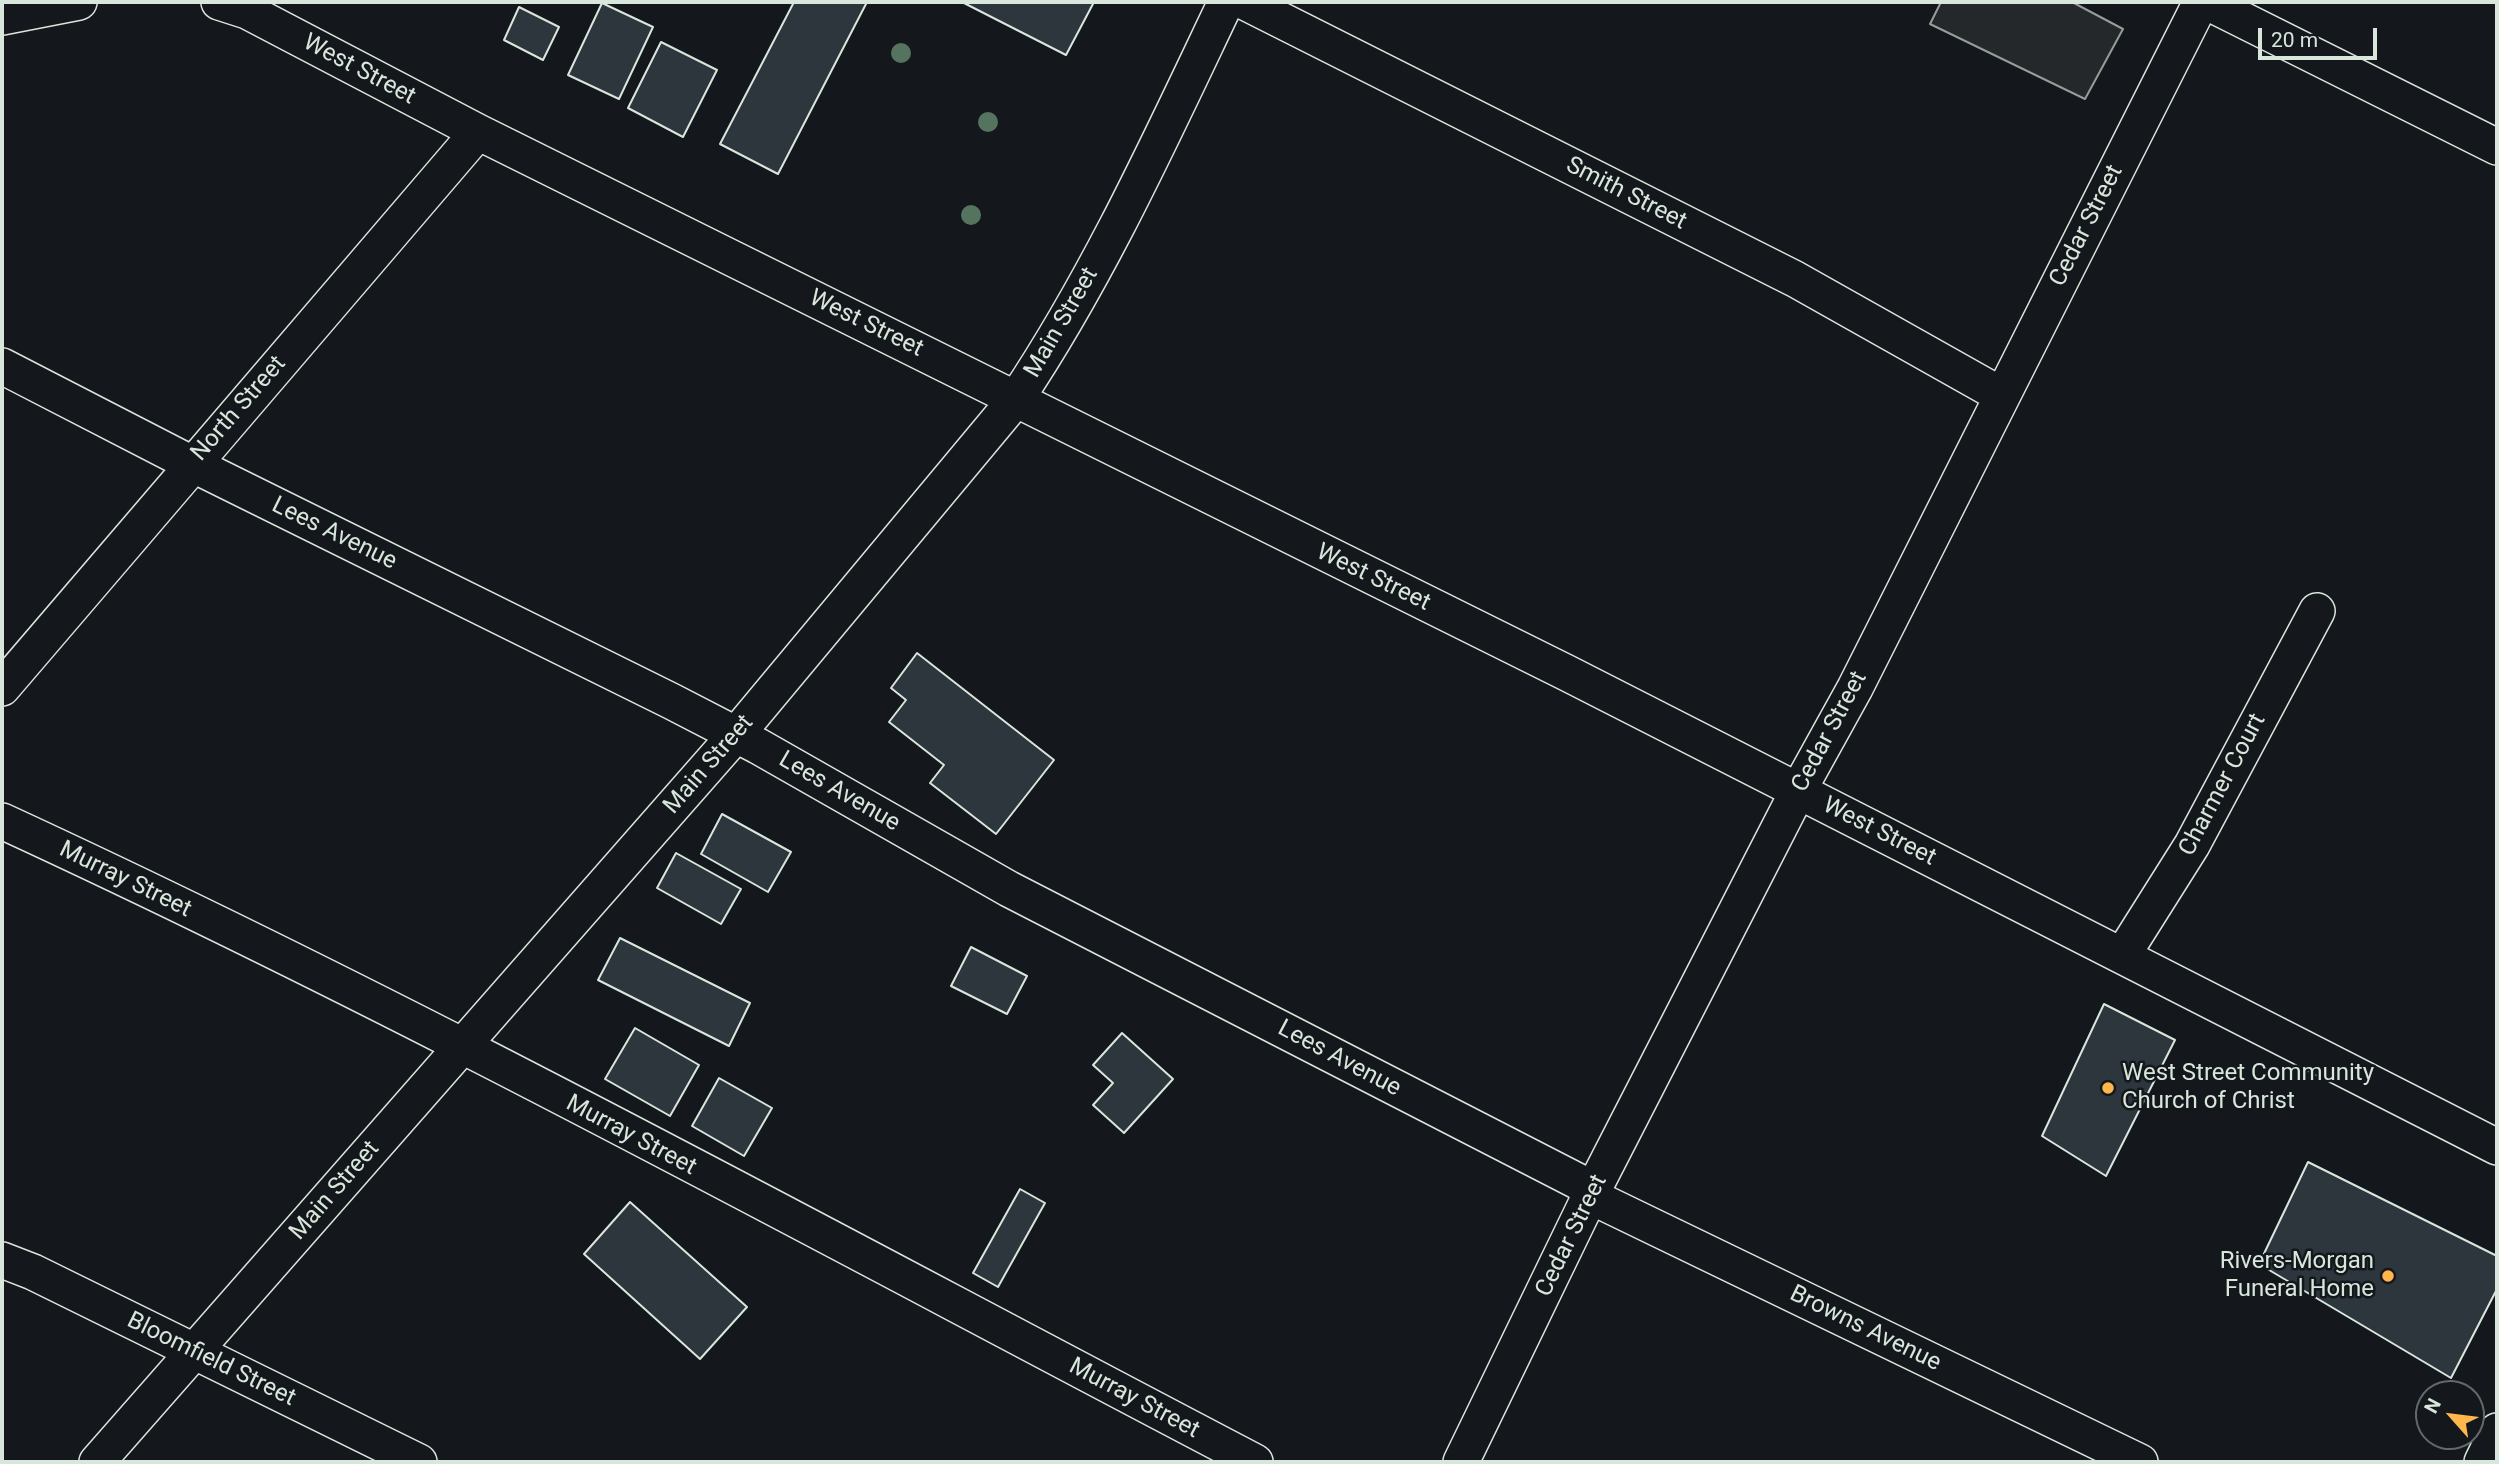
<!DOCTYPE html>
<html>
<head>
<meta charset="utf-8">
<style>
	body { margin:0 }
	#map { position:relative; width:2499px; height:1464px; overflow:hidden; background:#14181c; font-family:Roboto,sans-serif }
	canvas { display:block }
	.frame { position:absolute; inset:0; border:4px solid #d8e6dc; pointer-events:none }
	.north { position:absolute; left:2415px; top:1380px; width:70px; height:70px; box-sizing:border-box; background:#14181c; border:2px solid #626a69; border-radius:50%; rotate:298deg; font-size:19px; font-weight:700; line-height:28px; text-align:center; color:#d8e6dc }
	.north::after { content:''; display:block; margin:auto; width:24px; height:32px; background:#ffb74d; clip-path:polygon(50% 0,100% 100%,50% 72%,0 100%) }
	.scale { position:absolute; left:2258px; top:28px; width:119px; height:32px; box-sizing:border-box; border:4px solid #d8e6dc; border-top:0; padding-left:9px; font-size:21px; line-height:24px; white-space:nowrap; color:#d8e6dc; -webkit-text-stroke:5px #14181c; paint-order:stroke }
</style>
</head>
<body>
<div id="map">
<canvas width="2499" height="1464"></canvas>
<div class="frame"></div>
<div class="north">N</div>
<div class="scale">20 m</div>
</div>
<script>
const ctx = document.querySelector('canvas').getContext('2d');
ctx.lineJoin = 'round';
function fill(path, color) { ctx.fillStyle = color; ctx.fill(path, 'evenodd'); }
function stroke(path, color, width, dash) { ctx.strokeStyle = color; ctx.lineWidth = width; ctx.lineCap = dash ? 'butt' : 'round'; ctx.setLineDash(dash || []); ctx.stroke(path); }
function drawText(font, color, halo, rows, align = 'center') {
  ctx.font = font + ' Roboto,sans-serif'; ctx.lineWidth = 5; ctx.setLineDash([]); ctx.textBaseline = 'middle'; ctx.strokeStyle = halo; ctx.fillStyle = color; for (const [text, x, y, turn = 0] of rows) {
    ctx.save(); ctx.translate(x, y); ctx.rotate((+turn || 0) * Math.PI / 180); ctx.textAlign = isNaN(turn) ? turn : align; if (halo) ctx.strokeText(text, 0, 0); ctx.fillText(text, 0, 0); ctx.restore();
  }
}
const parking = new Path2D(`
	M1941,2H2072L2123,29L2085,99L1930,24Z`);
fill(parking, '#24282b');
stroke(parking, '#939e99', 2);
const building = new Path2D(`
	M794,2H867L778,174L720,144Z
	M962,2H1094L1066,55Z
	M602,3L653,27L619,99L568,75Z
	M519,7L559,27L543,60L504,40Z
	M661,42L717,70L683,137L628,108Z
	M917,653L1054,760L996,834L930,783L944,765L889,722L906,700L891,688Z
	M722,814L791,852L768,892L701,854Z
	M676,853L741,889L721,924L657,888Z
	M620,938L750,1003L729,1046L598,980Z
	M971,947L1027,976L1007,1014L951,986Z
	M2104,1004L2175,1040L2106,1176L2042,1136Z
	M635,1028L699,1065L670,1116L605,1079Z
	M1122,1033L1173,1079L1124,1133L1093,1105L1113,1083L1093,1065Z
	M719,1078L772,1108L744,1156L692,1126Z
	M2308,1162L2497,1256V1289L2451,1378L2259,1264Z
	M1020,1189L1045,1203L998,1287L973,1273Z
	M630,1202L747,1307L700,1359L584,1254Z`);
fill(building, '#2c363c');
stroke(building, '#d8e6dc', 2);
const street = new Path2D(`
	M219,2L247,11L478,132L1567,673L2497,1147
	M1245,2L1795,279L2001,395
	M2207,2L2497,147
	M2,17L79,2
	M2,366L192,464L671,701L758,746L1009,889L1581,1183L1590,1196L2140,1462
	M2,688L478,132
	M2,821C427,1017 840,1245 1255,1462
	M2122,956L2192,845L2317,611
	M2,1260L33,1272L419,1462
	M97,1462L746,723L1016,399C1099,275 1162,136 1226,2
	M1461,1462L1590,1196L1798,791L1855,688L2201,2
	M2482,1462L2497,1431`);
stroke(street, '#d8e6dc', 38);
stroke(street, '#14181c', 35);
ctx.fillStyle = '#55745f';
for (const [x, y] of [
	[901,53],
	[988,122],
	[971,215]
]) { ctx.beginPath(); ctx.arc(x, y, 10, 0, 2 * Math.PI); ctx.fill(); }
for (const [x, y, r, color] of [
	[2108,1088,7,"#ffb74d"],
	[2388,1276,7,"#ffb74d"]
]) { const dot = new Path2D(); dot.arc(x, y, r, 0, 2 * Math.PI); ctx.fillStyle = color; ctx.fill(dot); stroke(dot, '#14181c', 2.5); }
drawText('24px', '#d8e6dc', '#14181c', [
	["West Street",359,70,28],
	["Smith Street",1626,194,27],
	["Cedar Street",2087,226,-63],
	["Main Street",1062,323,-60],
	["West Street",866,324,26],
	["North Street",239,409,-49],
	["Lees Avenue",334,534,26],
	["West Street",1373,578,26],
	["Cedar Street",1830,732,-62],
	["Main Street",709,765,-49],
	["Charmer Court",2223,785,-62],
	["Lees Avenue",839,792,30],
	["West Street",1879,832,27],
	["Murray Street",125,880,26],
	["Lees Avenue",1339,1059,28],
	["Murray Street",631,1136,28],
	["Main Street",335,1191,-49],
	["Cedar Street",1572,1236,-64],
	["Browns Avenue",1865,1329,26],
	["Bloomfield Street",211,1360,26],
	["Murray Street",1134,1399,28]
]);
drawText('24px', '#d8e6dc', '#14181c', [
	["West Street Community",2122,1074],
	["Church of Christ",2122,1102],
	["Rivers-Morgan",2374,1262,"right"],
	["Funeral Home",2374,1290,"right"]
], 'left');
</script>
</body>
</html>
